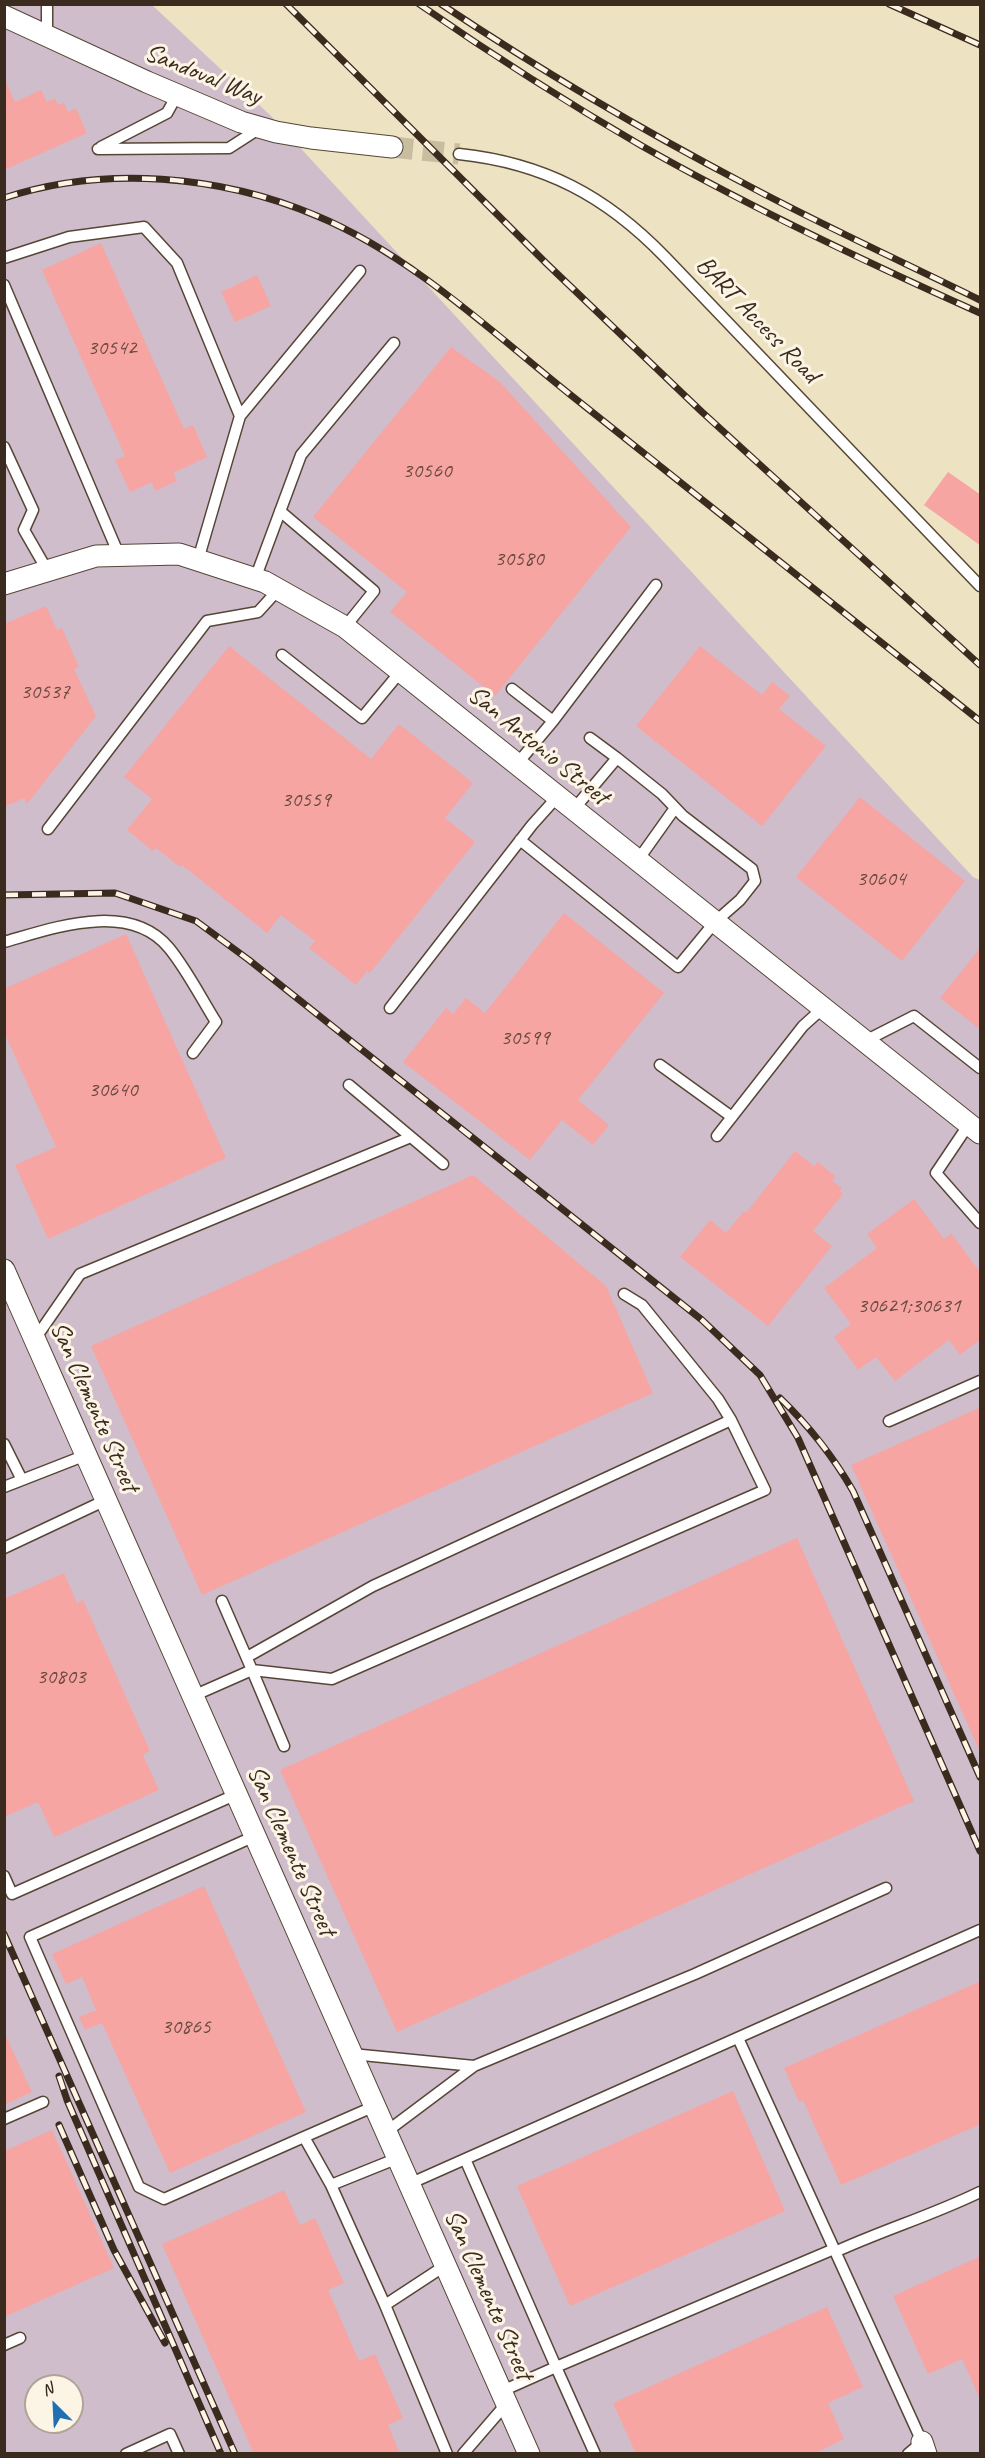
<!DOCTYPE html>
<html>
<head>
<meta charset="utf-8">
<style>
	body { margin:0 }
	#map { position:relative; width:985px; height:2458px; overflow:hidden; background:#ede2c1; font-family:Caveat,sans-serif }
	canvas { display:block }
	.frame { position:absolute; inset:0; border:6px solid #3b2a1e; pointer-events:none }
	.north { position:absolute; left:24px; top:2374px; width:60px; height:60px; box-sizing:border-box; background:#fcf5e5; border:2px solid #afa495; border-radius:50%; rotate:336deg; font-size:16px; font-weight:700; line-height:24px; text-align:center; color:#3b2a1e }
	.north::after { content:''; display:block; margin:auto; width:21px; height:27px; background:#1f6fb2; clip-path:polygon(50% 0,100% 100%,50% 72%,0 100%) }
</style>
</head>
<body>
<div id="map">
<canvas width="985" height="2458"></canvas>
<div class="frame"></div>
<div class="north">N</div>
</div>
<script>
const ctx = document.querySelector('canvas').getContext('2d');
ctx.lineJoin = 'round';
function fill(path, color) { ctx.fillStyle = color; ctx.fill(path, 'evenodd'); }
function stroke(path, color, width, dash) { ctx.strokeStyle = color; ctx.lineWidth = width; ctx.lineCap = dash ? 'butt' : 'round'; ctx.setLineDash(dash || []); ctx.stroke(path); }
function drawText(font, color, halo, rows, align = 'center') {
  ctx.font = font + ' Caveat,sans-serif'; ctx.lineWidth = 6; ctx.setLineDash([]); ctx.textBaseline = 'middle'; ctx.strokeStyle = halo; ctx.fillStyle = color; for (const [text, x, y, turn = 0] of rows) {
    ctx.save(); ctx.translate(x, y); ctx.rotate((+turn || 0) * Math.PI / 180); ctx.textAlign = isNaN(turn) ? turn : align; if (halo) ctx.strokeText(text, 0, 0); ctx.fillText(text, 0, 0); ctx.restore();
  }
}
fill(new Path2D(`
	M5,5H152L270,115L973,877L980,880V2453L5,2454ZM36,2386H72V2422H36Z`), '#d0bdcc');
fill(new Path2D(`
	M4,78L15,102L41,90L47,102L55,98L58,105L64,103L68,112L76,108L87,133L4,170Z
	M101,243L184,429L193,425L207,457L173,473L177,481L155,491L152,482L130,492L115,460L125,456L42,270Z
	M257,275L271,306L235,322L221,292Z
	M451,347L500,382L631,527L495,696L390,612L407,592L313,517Z
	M948,472L981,495V546L924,505Z
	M46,606L57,630L62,628L79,667L74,669L96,716L27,804L24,798L4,807V624Z
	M229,646L371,759L399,724L473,783L445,818L475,842L370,973L367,971L356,985L309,948L315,941L281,915L267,933L182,865L180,867L156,848L153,851L127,830L152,799L124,777Z
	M700,646L762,695L772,682L790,696L779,709L826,746L762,826L636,726Z
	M860,797L965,881L902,961L796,877Z
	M564,913L664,993L578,1100L609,1125L593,1145L562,1120L530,1160L403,1062L446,1008L453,1014L466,998L485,1013Z
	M126,934L226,1158L48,1239L15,1165L56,1147L4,1032V989Z
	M981,947V1030L940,998Z
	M795,1151L814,1166L818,1162L836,1177L832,1181L842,1188L840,1191L843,1194L813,1231L832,1246L768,1326L680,1257L710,1220L726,1233L744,1211L746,1213Z
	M473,1175L606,1286L653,1393L202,1595L91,1346Z
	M914,1199L944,1239L951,1233L980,1272L981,1339L960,1355L949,1340L895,1381L876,1357L858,1370L834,1337L851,1324L824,1288L877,1248L867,1234Z
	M981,1407V1754L851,1465Z
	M797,1538L914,1801L397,2032L280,1770Z
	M64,1573L77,1603L83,1600L150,1751L143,1755L159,1790L54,1837L38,1802L4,1817V1599Z
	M204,1886L306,2112L170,2173L102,2023L85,2030L79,2017L96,2010L82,1977L66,1984L52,1954Z
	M981,1981V2124L841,2185L803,2100L799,2102L784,2068Z
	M4,2032L32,2092L4,2105Z
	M733,2091L785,2211L570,2306L517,2186Z
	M52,2130L114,2268L4,2317V2151Z
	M284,2190L300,2225L315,2218L344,2283L328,2290L359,2361L375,2354L403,2418L388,2425L400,2454H254L162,2244Z
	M981,2256V2401L962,2359L928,2374L893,2296Z
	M827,2307L863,2387L828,2403L844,2439L813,2454H636L613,2403Z`), '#f6a5a3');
stroke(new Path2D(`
	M392,147L459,154`), '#c9bda0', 21, [21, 10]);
const lane = new Path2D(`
	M47,4V36
	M101,147L167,113L177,95
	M98,149L229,148L260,128
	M459,154C544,163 606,196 665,257L980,586
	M4,258L69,237L144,227L177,263L240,416
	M4,285L119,555
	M4,447L33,510L24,530L47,570
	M280,511L374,591L345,627
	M198,560L240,416L360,271
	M255,579L301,455L394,343
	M282,655L362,718L401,671
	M512,689L553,721L517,764
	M553,721L656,585
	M590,738L617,758
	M48,829L207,621L258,612L278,590
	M520,840L678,967L715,922L740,900L755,881L752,869L683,816L662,794L617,758L574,809
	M638,860L675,808
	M4,942C54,928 129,900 169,948C187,970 201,998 216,1022L193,1053
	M390,1008L532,825L558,796
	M865,1041L914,1016L980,1068
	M660,1065L732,1117
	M969,1124L936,1173L980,1223
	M717,1136L803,1026L823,1008
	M411,1137L443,1164
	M624,1294L642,1305L718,1399L731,1420
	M35,1339L80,1274L411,1137L349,1085
	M889,1421L980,1381
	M4,1444L22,1480L86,1455
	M4,1487L22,1480
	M4,1548L106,1500
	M247,1657L373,1586L731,1420L765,1490L332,1679L252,1670L284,1746
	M193,1696L252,1670L222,1601
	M255,1836L30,1937L139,2187L164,2199L304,2137L331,2185
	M4,1876L12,1894L237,1794
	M738,2038L922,2442L908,2454
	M352,2054L474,2066
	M4,2119L43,2102
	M386,2132L474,2066L695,1974L886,1888
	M304,2137L375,2106
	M465,2159L556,2367L834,2249
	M409,2184L980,1930
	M835,2252C883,2230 933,2215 980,2192
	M446,2265L385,2305L447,2454
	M385,2305L331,2185L398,2158
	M4,2345L20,2338
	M502,2391L556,2367L595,2454
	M126,2454L170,2434L179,2454
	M463,2454L507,2403`);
const street = new Path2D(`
	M4,16L147,82L241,122L276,132L311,138L392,147
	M4,584L96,556L179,554L265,582L345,627L980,1133
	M4,1270L529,2454
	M922,2442L926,2454`);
stroke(lane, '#564636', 13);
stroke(street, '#564636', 23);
stroke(lane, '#fff', 10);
stroke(street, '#fff', 21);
const rail = new Path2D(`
	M286,4L547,264L702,412L980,665
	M419,4C491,54 566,102 642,146C751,208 866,262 980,313
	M441,4C540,70 642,130 747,185C824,226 903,262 980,300
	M889,4L980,45
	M4,198C104,165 221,175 317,216C411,255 493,333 572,396C708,504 844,613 980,721
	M4,895L115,893L196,921L249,960L702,1320L760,1375L798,1438L980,1851
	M780,1398C809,1426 833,1456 853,1491L980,1777
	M4,1934L235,2454
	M59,2076L67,2100L221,2454
	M59,2125L114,2250L165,2343`);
stroke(rail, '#3b2a1e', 7);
stroke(rail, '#fcf5e5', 4.5, [14]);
drawText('22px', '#6a493f', null, [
	["30542",112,348],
	["30560",427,471],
	["30580",519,559],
	["30537",45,692],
	["30559",306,800],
	["30604",881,879],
	["30599",525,1038],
	["30640",113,1090],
	["30621;30631",909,1306],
	["30803",61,1677],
	["30865",186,2027]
]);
drawText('26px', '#3b2a1e', '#fcf5e5', [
	["Sandoval Way",203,75,22],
	["BART Access Road",757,320,46],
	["San Antonio Street",538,746,39],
	["San Clemente Street",94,1407,66],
	["San Clemente Street",291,1851,66],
	["San Clemente Street",488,2295,66]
]);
</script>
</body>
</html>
